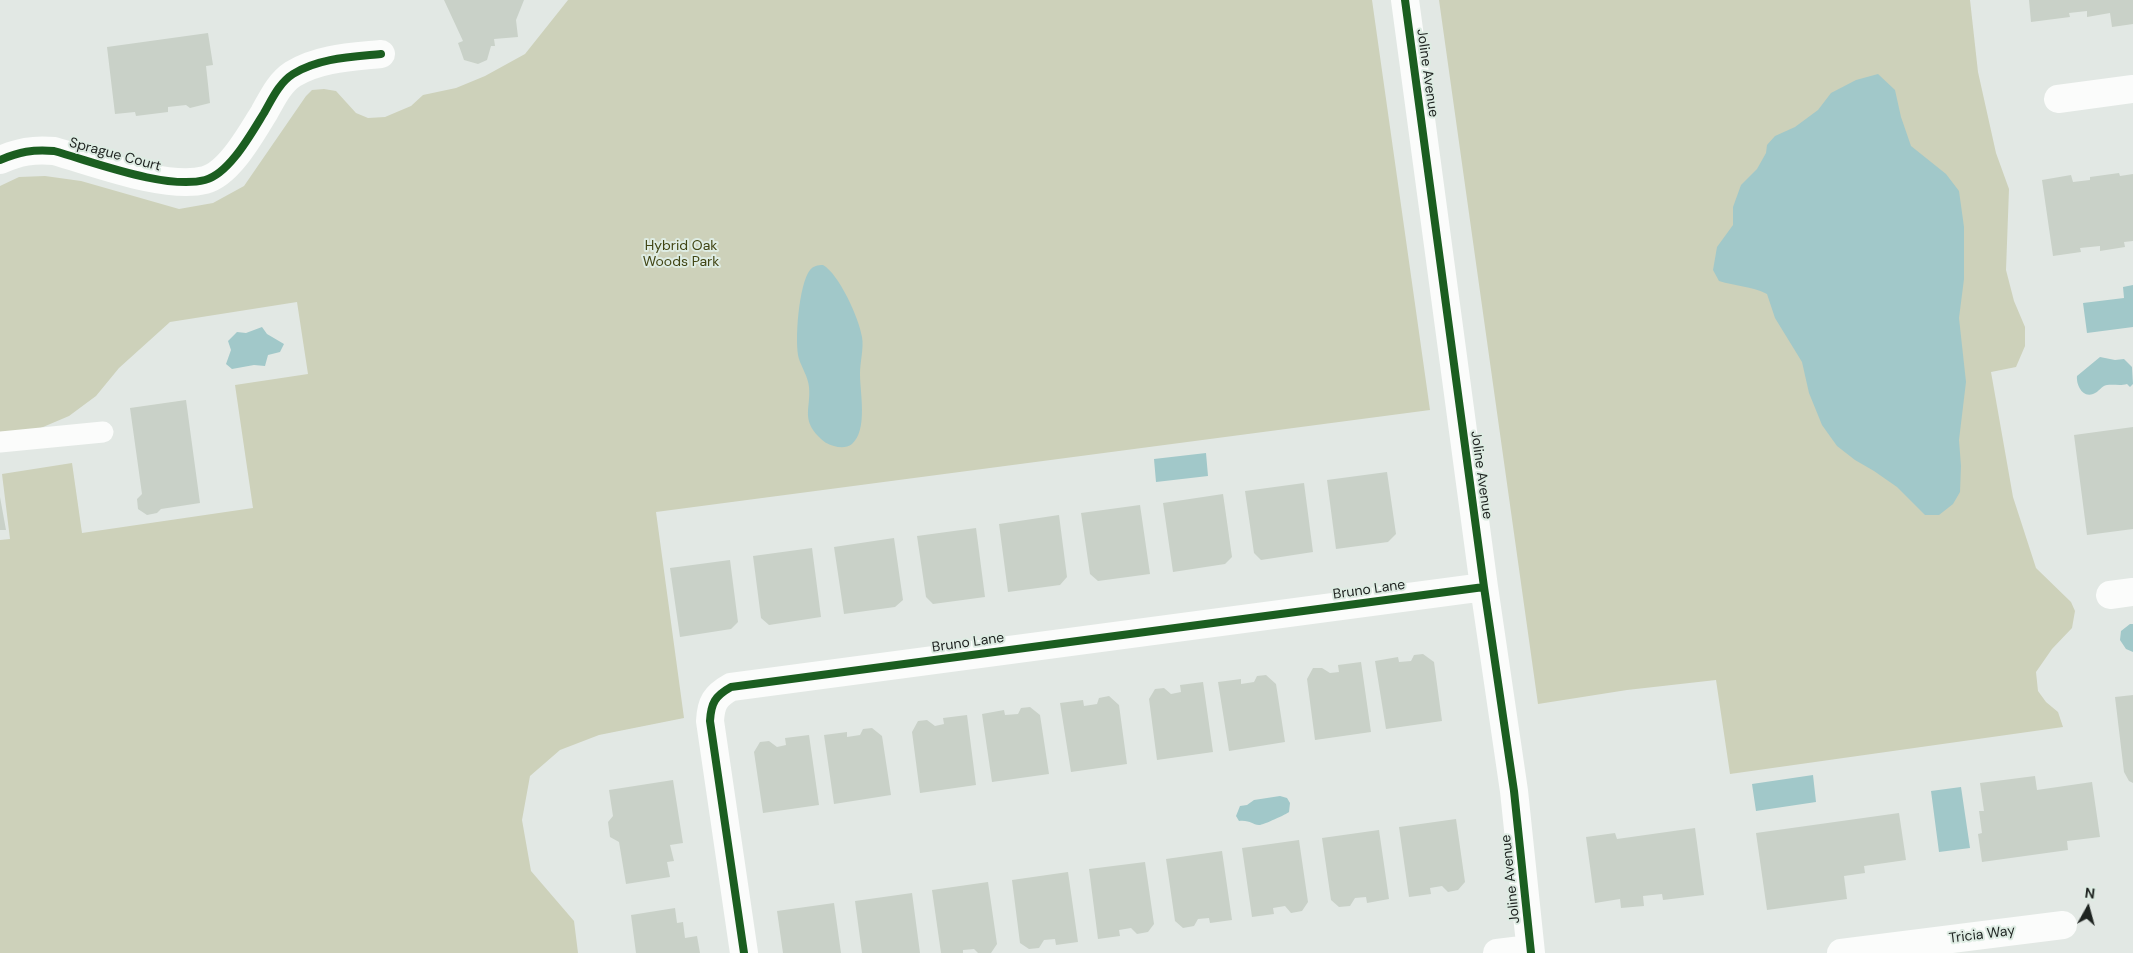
<!DOCTYPE html>
<html>
<head>
<meta charset="utf-8">
<style>
	body { margin:0 }
	#map { position:relative; width:2133px; height:953px; overflow:hidden; background:#e2e8e4; font-family:"DM Sans",sans-serif }
	canvas { display:block }
	.north { position:absolute; left:2063px; top:883px; width:50px; height:50px; -webkit-text-stroke:4px #deece3; paint-order:stroke; rotate:7deg; font-size:14px; font-weight:700; line-height:20px; text-align:center; color:#1e2320 }
	.north::after { content:''; display:block; margin:auto; width:18px; height:22px; background:#1e2320; clip-path:polygon(50% 0,100% 100%,50% 72%,0 100%) }
</style>
</head>
<body>
<div id="map">
<canvas width="2133" height="953"></canvas>
<div class="north">N</div>
</div>
<script>
const ctx = document.querySelector('canvas').getContext('2d');
ctx.lineJoin = 'round';
function fill(path, color) { ctx.fillStyle = color; ctx.fill(path, 'evenodd'); }
function stroke(path, color, width, dash) { ctx.strokeStyle = color; ctx.lineWidth = width; ctx.lineCap = dash ? 'butt' : 'round'; ctx.setLineDash(dash || []); ctx.stroke(path); }
function drawText(font, color, halo, rows, align = 'center') {
  ctx.font = font + ' "DM Sans",sans-serif'; ctx.lineWidth = 4; ctx.setLineDash([]); ctx.textBaseline = 'middle'; ctx.strokeStyle = halo; ctx.fillStyle = color; for (const [text, x, y, turn = 0] of rows) {
    ctx.save(); ctx.translate(x, y); ctx.rotate((+turn || 0) * Math.PI / 180); ctx.textAlign = isNaN(turn) ? turn : align; if (halo) ctx.strokeText(text, 0, 0); ctx.fillText(text, 0, 0); ctx.restore();
  }
}
fill(new Path2D(`
	M568,0H1372L1430,410L656,512L684,718L599,735L560,750L530,776L522,820L531,871L574,921L578,953H0V540L10,539L2,474L72,463L82,533L253,508L235,385L308,374L297,302L170,322L119,368L96,396L69,416L36,430L0,434V186L19,177L45,176L81,181L179,209L213,203L244,186L306,96L312,90L324,89L336,91L356,113L368,118L385,117L411,106L423,95L456,88L485,76L525,54Z
	M1439,0H1970L1978,72L1996,153L2009,189L2006,270L2014,301L2025,327V346L2016,367L1991,372L2013,497L2036,568L2071,602L2075,611L2072,628L2052,649L2036,672L2038,691L2046,702L2058,712L2063,727L1730,774L1716,680L1627,690L1538,704Z`), '#cdd1ba');
fill(new Path2D(`
	M1878,74L1895,90L1901,117L1911,146L1946,174L1959,191L1964,227V279L1959,318L1966,382L1959,440L1961,466L1960,492L1953,504L1939,515H1925L1897,487L1874,471L1855,460L1837,446L1822,425L1809,393L1802,362L1775,318L1767,294C1751,286 1735,286 1719,281L1713,270L1717,247L1733,225V207L1741,185L1757,169L1766,153L1767,145L1775,136L1795,127L1818,110L1831,93L1856,80Z
	M823,265C839,274 859,318 862,337C864,348 860,362 860,374C860,393 868,430 852,444C847,448 840,448 834,446C827,444 824,442 819,437C801,419 811,408 809,387C808,377 802,368 799,359C794,343 799,283 810,270C813,266 818,265 823,265Z
	M2133,285V327L2087,333L2083,303L2124,298L2123,287Z
	M262,327L267,334L284,344L280,352L268,355L265,366L254,365L232,369L226,364L231,350L228,341L237,332L246,333Z
	M2100,357L2115,360L2124,359L2132,367L2133,384L2130,387L2127,384C2120,386 2114,384 2107,385C2101,386 2099,392 2093,394C2082,398 2076,384 2077,376Z
	M1206,453L1208,476L1156,482L1154,459Z
	M2130,624H2133V652L2126,649L2120,640L2121,631Z
	M1813,775L1816,802L1756,811L1752,784Z
	M1961,787L1970,848L1939,852L1931,791Z
	M1280,796L1287,798L1290,803L1289,812C1287,814 1261,826 1259,825C1252,825 1251,820 1239,821L1236,816L1240,806L1247,805L1254,800Z`), '#a1c8c9');
fill(new Path2D(`
	M444,0H524L516,20L518,37L494,39L495,46H491L487,60L478,64L464,60L458,43L463,41Z
	M2029,0H2133V24L2112,27L2110,13L2087,17V11L2069,13L2070,17L2031,22Z
	M208,33L213,65L206,66L210,103L190,108L186,105L168,107V112L136,116L135,112L115,114L107,47Z
	M2119,173L2120,176L2133,174V241L2124,242L2125,247L2100,251V246L2080,248L2081,252L2053,256L2042,180L2071,175L2073,182L2090,180V177Z
	M186,400L200,503L161,509L157,513L147,515L138,509L137,499L142,494L130,408Z
	M2133,427V529L2087,535L2074,435Z
	M1387,472L1396,534L1388,542L1336,549L1327,480Z
	M1304,483L1313,552L1261,560L1254,553L1245,491Z
	M1223,494L1232,557L1225,564L1173,572L1163,503Z
	M0,497L6,530H0Z
	M1140,505L1150,574L1098,581L1090,574L1081,513Z
	M1059,515L1067,577L1060,585L1008,592L999,524Z
	M976,528L985,597L933,604L926,597L917,536Z
	M894,538L903,600L895,607L844,614L834,547Z
	M812,548L821,617L769,625L761,618L753,556Z
	M730,560L738,622L731,629L680,637L670,568Z
	M1423,654L1434,662L1442,721L1386,729L1375,661L1398,657L1399,662L1411,661L1414,655Z
	M1361,662L1371,732L1315,740L1307,679L1313,668H1322L1330,673L1339,672L1338,665Z
	M1266,675L1276,684L1285,742L1229,751L1218,682L1241,679V684L1254,682L1257,676Z
	M1203,682L1213,752L1157,760L1149,699L1155,689L1164,688L1171,694L1181,692L1180,685Z
	M2133,695V783L2129,781L2124,772L2115,697Z
	M1109,696L1119,705L1127,764L1071,772L1060,703L1083,700L1084,706L1097,704L1099,698Z
	M1030,707L1040,715L1049,774L992,782L982,714L1004,710L1005,715L1018,714L1021,708Z
	M967,715L976,785L920,793L912,732L918,721L927,720L935,726L944,724L943,718Z
	M872,728L882,736L891,795L834,804L824,735L847,732V737L860,735L863,729Z
	M809,735L819,805L763,813L754,752L760,742L769,741L777,747L786,745L785,738Z
	M2035,776L2037,790L2092,782L2100,837L2067,841L2068,850L1982,862L1978,834L1982,833L1979,811H1984L1980,783Z
	M673,780L683,843L670,845L674,861L667,862L670,877L626,884L619,842L610,837L608,822L613,816L609,790Z
	M1899,813L1906,860L1864,866L1865,873L1844,876L1847,899L1767,910L1756,833Z
	M1456,819L1465,882L1458,890L1448,892L1442,886L1430,888L1431,894L1409,897L1399,827Z
	M1695,828L1704,895L1663,900L1662,894L1643,896L1644,906L1621,908L1620,899L1595,903L1586,837L1615,833L1617,839Z
	M1379,830L1389,899L1367,903L1366,897L1355,898L1350,906L1339,907L1331,900L1322,838Z
	M1299,840L1308,902L1302,911L1291,913L1285,906L1273,908L1274,914L1252,917L1242,848Z
	M1222,851L1232,920L1210,923L1209,918L1198,919L1194,926L1183,928L1175,921L1166,859Z
	M1145,862L1154,924L1148,932L1137,934L1131,928L1119,930L1120,936L1098,939L1089,869Z
	M1068,872L1078,942L1056,945L1055,939L1044,940L1039,948L1029,949L1020,943L1012,880Z
	M988,882L997,944L991,953H978L974,949L963,950V953H941L932,890Z
	M912,893L920,953H862L855,901Z
	M834,903L841,953H783L777,911Z
	M675,908L677,923L683,922L685,938L697,936L700,953H636L631,915Z`), '#c9d1c8');
stroke(new Path2D(`
	M0,442L103,432`), '#fbfcfb', 21);
stroke(new Path2D(`
	M1405,0L1484,587L1514,791L1531,953
	M2058,99L2133,89
	M0,160C19,152 33,149 54,151C94,162 166,190 205,180C229,174 251,134 264,113C272,99 279,83 293,74C319,58 351,57 381,54
	M2110,595L2133,592
	M744,953L710,721C711,703 715,696 731,687L1484,587
	M1497,953L1530,949
	M1841,953L2063,925`), '#fbfcfb', 28);
stroke(new Path2D(`
	M1405,0L1484,587L1514,791L1531,953
	M0,160C19,152 33,149 54,151C94,162 166,190 205,180C229,174 251,134 264,113C272,99 279,83 293,74C319,58 351,57 381,54
	M744,953L710,721C711,703 715,696 731,687L1484,587`), '#1b5e20', 8);
drawText('14px', '#1e2320', '#deece3', [
	["Joline Avenue",1427,73,82],
	["Sprague Court",115,155,15],
	["Joline Avenue",1481,475,82],
	["Bruno Lane",1369,590,-8],
	["Bruno Lane",968,643,-8],
	["Joline Avenue",1511,879,-96],
	["Tricia Way",1982,935,-7]
]);
drawText('14px', '#414514', '#deece3', [
	["Hybrid Oak",681,246],
	["Woods Park",681,262]
]);
</script>
</body>
</html>
